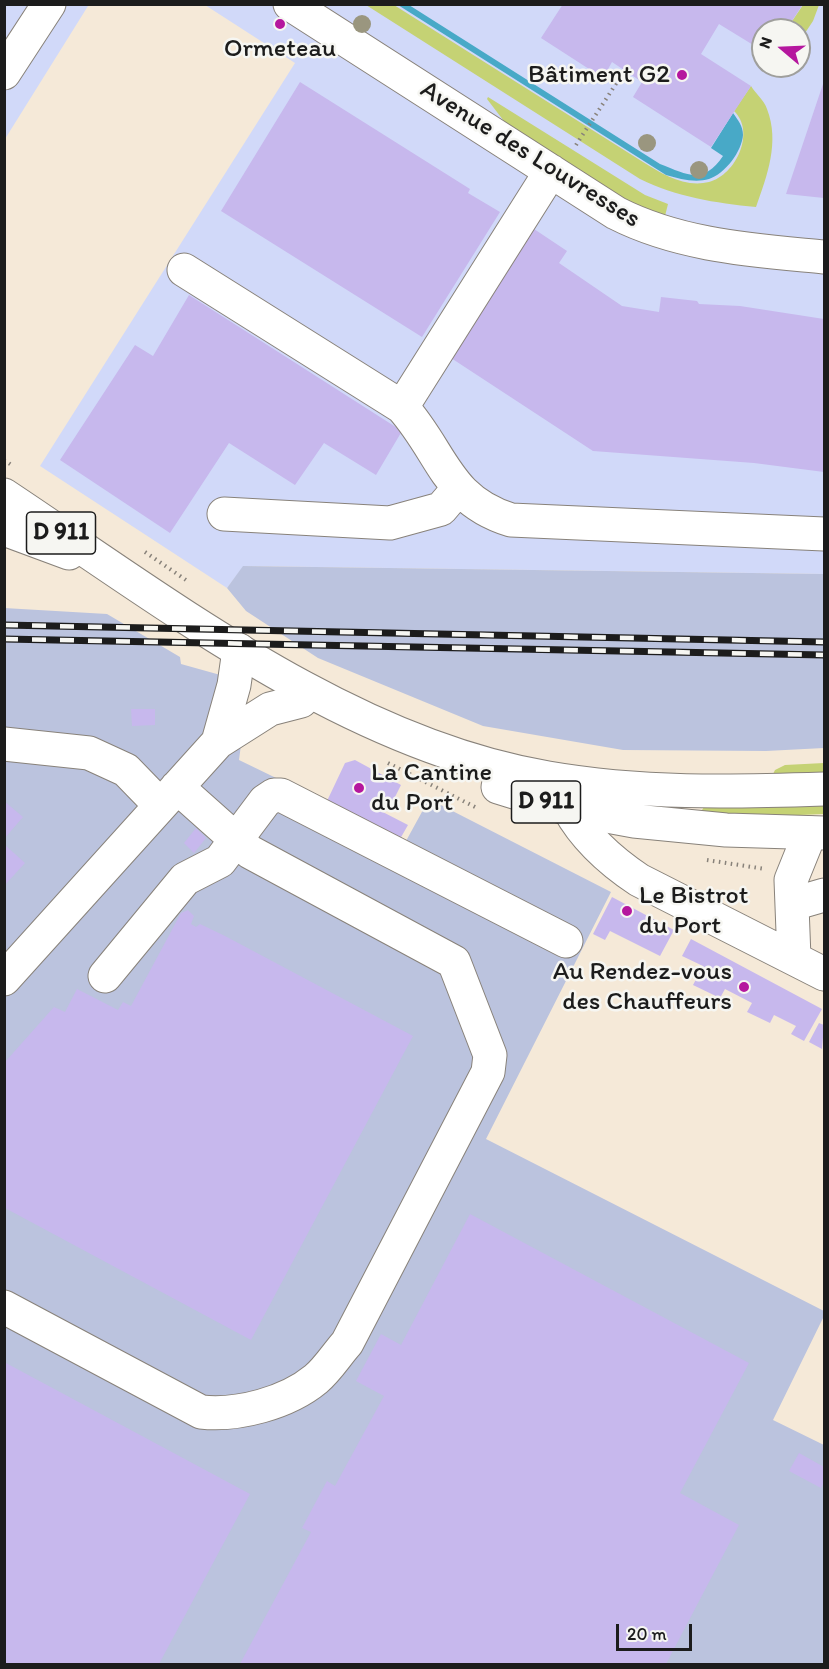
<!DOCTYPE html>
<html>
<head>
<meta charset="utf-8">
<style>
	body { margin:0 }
	#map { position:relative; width:829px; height:1669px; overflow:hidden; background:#f5e9d8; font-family:Itim,sans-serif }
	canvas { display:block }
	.frame { position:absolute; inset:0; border:6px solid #1c1c1c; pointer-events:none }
	.north { position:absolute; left:751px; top:18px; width:60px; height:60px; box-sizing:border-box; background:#f6f6f2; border:2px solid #9f9f9c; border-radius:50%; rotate:289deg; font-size:16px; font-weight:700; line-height:24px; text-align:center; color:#1c1c1c }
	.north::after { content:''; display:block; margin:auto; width:21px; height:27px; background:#b5179e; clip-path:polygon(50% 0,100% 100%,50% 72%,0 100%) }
	.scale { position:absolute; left:616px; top:1624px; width:76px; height:27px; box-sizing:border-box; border:3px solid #1c1c1c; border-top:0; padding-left:8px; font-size:18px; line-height:21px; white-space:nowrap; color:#1c1c1c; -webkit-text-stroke:4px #f6f6f2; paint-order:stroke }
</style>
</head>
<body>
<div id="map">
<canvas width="829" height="1669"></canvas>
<div class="frame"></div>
<div class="north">N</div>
<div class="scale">20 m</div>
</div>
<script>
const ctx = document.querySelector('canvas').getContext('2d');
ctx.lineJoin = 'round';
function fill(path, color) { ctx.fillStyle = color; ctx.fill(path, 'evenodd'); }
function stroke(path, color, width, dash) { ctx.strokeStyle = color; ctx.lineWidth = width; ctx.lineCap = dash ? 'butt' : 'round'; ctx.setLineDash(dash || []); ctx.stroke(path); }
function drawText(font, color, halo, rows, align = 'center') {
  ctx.font = font + ' Itim,sans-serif'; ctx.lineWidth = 5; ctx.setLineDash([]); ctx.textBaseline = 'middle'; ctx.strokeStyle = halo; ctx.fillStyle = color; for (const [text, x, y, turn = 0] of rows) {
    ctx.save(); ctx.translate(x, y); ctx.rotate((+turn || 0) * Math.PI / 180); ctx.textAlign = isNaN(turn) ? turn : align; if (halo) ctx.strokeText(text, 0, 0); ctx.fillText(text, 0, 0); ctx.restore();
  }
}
fill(new Path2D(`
	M5,5H100L88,6L5,139Z
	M205,5H824V574L244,566L227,588L40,466L295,63ZM763,30H799V66H763Z`), '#d1d9f9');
fill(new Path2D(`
	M243,566L824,574V748L766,751L623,750L483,726L318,658L246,611L227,588Z
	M4,608L107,614L180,657L181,664L249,683L239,760L406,841L429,799L611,892L486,1139L824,1311V1316L773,1420L824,1445V1664H5Z`), '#bbc3de');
fill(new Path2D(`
	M366,5H394L643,162C662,174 685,188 709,182C736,175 756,132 734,111L751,86C756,94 764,100 767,109C780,142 767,176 756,207C715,203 677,197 640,179Z
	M803,5H819L813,21L799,42V30H786Z
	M488,97L645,195L668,204L664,220L649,214L510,129L487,99Z
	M824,763V777L771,778L775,770L785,765Z
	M824,805V814L775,816L703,813L702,810L704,807Z`), '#c5d274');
fill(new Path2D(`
	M398,5H409L660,164C688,175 703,185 723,156L711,148L733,113C738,120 743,126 743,135C742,151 725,174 709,179C695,183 680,179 666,175Z`), '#48a9c7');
fill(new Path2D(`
	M563,4H803L786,30H763V51L719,24L701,54L751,86L711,147L633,97L642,82L612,62L603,78L541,38Z
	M824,81V198L786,194Z
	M300,82L470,189L468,193L500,212L422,337L221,211Z
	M534,229L567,251L559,263L622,306L659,312L661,297L697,301L699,304L740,306L824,319V472L754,463L593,451L451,358Z
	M189,295L402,431L376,475L324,443L295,485L229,443L170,533L60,460L135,345L153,356Z
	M131,709H155V725L132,726Z
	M355,760L401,785L390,807L378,801L375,808L408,825L400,839L327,801L345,763Z
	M4,801L23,817L4,839Z
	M196,828L206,838L194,853L184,843Z
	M4,844L25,863L4,886Z
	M612,897L674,930L660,956L610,931L605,940L593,934Z
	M188,910L194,916L191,924L196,927L200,924L225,936L413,1036L251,1340L5,1208V1062L54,1007L65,1012L77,989L118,1010L123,1002L131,1006L181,913Z
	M691,939L822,1009L804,1041L791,1034L796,1026L774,1015L770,1023L747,1012L752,1003L725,989L720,998L693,985L703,966L682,956Z
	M819,1023L824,1025L822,1049L809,1042Z
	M470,1214L749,1363L680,1493L739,1525L666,1664H240L311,1532L302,1528L327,1481L335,1486L384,1396L356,1381L381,1334L401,1345Z
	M4,1362L250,1494L159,1664H4Z
	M799,1453L824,1467V1482L821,1488L789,1471Z`), '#c7b8ed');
const minor = new Path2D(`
	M290,4L616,213C681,246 753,250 824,257
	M4,73L49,4
	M551,171L402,407C443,453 446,500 511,520L824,534
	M184,270L402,407
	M224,514L390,523L441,509L458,489
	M218,742L234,685L239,650
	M4,744L89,753L126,770L160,805
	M569,809C585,838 612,862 639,880L824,974
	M793,904L824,895
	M794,958L791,880L810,833
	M105,976L185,879L220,861L265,801L274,795H281L566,941
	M4,979L218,742L270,709L301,701
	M4,1307L201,1412C238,1416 287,1403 316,1379C328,1369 337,1354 347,1343L488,1072L490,1055L454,962L250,852L177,787`);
const major = new Path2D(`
	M4,495C168,604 350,745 548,778C641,794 731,792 824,789
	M4,529L69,553
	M498,787L569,809L634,821L726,830L824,833`);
stroke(minor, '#88827a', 35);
stroke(major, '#88827a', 35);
stroke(new Path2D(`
	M576,145L625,70
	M4,460L13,466
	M145,552L186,580
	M388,763L475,807
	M707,860L765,869`), '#88827a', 4, [1.5, 4.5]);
stroke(minor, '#fff', 33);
stroke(major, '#fff', 33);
const rail = new Path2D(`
	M4,625L824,642
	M4,639L824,655`);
stroke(rail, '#1c1c1c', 7);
stroke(rail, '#f6f6f2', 4.5, [14]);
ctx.fillStyle = '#9a967f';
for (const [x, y] of [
	[362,24],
	[647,143],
	[699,170]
]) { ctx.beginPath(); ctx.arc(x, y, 9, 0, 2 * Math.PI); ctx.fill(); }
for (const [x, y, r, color] of [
	[280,24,6,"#b5179e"],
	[682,75,6,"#b5179e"],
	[359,788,6,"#b5179e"],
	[627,911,6,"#b5179e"],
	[744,987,6,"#b5179e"]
]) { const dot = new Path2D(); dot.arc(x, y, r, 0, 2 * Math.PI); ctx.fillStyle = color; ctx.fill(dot); stroke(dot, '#f6f6f2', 2); }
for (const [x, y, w] of [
	[61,533,69],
	[546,802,69]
]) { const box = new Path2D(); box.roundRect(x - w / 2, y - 21, w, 42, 4.5); ctx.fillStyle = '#f6f6f2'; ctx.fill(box); stroke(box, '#1c1c1c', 1.5); }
drawText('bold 24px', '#1c1c1c', null, [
	["D 911",61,533],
	["D 911",546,802]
]);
drawText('26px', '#1c1c1c', '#f6f6f2', [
	["Ormeteau",280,49,"center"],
	["Bâtiment G2",670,75],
	["La Cantine",371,773,"left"],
	["du Port",371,803,"left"],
	["Le Bistrot",639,896,"left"],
	["du Port",639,926,"left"],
	["Au Rendez-vous",732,972],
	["des Chauffeurs",732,1002]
], 'right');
drawText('26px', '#1c1c1c', '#f6f6f2', [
	["Avenue des Louvresses",530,155,32]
]);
</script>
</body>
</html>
